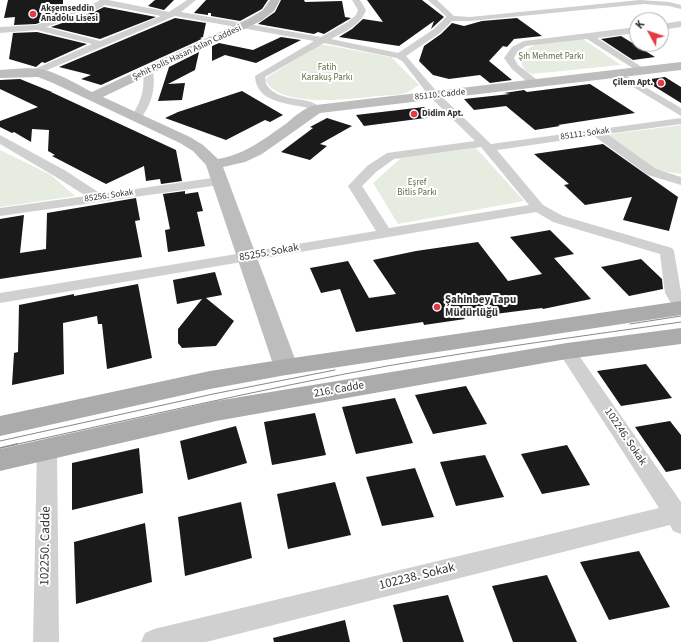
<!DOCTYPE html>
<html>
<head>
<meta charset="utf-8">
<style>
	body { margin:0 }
	#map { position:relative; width:681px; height:642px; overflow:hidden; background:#fff; font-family:"Source Sans 3",sans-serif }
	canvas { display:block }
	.north { position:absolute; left:629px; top:12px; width:40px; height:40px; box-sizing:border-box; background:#fff; border:1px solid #adadad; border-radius:50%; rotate:310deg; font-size:11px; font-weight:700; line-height:16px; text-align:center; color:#333 }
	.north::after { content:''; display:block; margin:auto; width:14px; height:18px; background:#e63946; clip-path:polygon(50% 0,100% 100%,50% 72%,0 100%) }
</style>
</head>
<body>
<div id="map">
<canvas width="681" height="642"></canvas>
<div class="north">K</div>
</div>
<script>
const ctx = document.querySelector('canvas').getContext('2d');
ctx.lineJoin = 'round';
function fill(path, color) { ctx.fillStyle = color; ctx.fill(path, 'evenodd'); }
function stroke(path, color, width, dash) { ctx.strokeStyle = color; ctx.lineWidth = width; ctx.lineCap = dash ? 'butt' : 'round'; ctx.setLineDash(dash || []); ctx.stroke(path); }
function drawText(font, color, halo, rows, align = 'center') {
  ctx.font = font + ' "Source Sans 3",sans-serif'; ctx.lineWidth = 4; ctx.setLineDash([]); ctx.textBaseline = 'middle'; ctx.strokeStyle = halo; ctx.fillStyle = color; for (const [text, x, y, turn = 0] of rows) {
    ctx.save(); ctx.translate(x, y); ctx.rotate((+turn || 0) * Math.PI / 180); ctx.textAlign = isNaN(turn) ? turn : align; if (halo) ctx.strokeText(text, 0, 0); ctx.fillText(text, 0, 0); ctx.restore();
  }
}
fill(new Path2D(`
	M583,39L621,65L532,74C522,71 520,61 520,53L535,45Z
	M320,44L391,57L419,85C415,87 412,90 408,92C400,96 387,95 378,96C352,99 277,109 265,79Z
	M681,125V174L655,170L604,135Z
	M476,148L524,201L398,224L373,183L401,158Z
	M0,150L51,175L75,196L0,207Z`), '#e6ecdf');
fill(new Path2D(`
	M8,0H63V5H68L69,12L36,24L14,25L15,17L4,18Z
	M155,0H174L164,10L148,6Z
	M206,0H268L262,9L240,21L211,16V13H208V15L194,13Z
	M281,0H304L305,2L342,1L345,17L351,18L324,34L318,32L314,34L258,24L275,12Z
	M367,0H422L444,17L431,29L434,21L399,46L339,37L352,29L363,19L383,22Z
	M104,7L156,17L100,39L51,27L96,11Z
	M175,18L206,23L203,37L200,38L202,39L101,85L81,79L91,75L59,67Z
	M517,18L542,36L514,39L507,47L503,46L489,61L512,80L490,83L480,75L449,79L433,75L419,61L424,46L441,34L452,23L464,26L482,21Z
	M37,32L87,44L45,63L42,62L36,67L9,59L13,33Z
	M621,36L655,57L633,60L601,39Z
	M281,37L301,40L256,63L225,55L212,61V46L219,43L253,50Z
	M199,52L195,70L168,84L185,83L182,100L158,101L169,67Z
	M665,77L681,87V103L644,80Z
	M20,79L52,92H51L176,150L182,181L161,184L160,179L146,181L144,166L106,184L52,156L55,155L48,151L49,130L32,129L31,142L14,132L12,133L0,127V121L38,107L0,89V80Z
	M590,84L635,113L558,125L560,126L535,130L506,106L474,110L464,99L510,94L504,93L524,90L527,92Z
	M242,91L283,115L270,122L265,120L226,140L165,118L178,112Z
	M424,107L433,117L364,126L356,115Z
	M327,118L352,126L320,144L327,146L310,160L281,152L313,128L310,127Z
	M603,144L678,197L669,231L623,220L632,197L585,205L564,185L569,184L534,154Z
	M185,191V194L198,192L203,211L197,212L205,246L168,252L165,230L170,229L163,194Z
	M136,198L140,220L135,221L142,257L0,279V219L24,215L20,253L46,249L47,213Z
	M550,230L574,254L554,258L591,299L543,309L542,308L464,318L465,319L424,325L423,322L356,332L340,289L321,293L310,268L348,261L369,298L396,294L373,260L416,251L478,242L508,281L542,274L510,237Z
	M641,259L662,279L663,289L629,296L601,267Z
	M215,272L222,295L206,298L234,321L216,346L182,348L178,343V329L202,299L177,304L173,280Z
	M138,284L152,358L107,369L102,324H98L97,316L63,323L64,374L12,385L14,353L18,352L19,305L74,294V296Z
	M646,364L672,398L621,406L597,371Z
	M466,386L487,424L433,434L415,395Z
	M395,398L413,443L356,454L342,407Z
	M315,413L326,455L272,465L264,422Z
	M670,421L681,435V469L666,472L635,427Z
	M236,426L247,463L188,480L180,441Z
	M567,445L590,485L542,494L521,454Z
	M139,448L143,493L72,510V463Z
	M485,455L504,497L456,506L440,462Z
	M415,468L434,517L382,526L366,477Z
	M335,482L351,535L288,549L277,494Z
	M241,502L252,558L185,576L178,517Z
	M145,523L152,582L76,604L74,542Z
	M639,551L670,607L609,620L580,562Z
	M547,575L577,642H513L492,586Z
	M448,595L464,642H403L393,605Z
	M345,620L350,642H274L273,638Z`), '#1a1a1a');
fill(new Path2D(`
	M100,0H108L169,12L187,0H196L181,12L321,37L348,22L356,15L358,10L352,0H360L366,10C361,25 344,32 331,39L398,53L434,29L446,17V16L428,0H437L454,16L470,17L640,0L669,2L681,5V9L669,6L644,4L470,21H452L440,33L406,56L438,93L491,144L681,118V124L607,134L656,169L681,177V185L648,175L594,136L497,150L543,205L563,216L672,248L674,251L681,292V311L675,310L665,293L660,254L553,222L536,212L0,303V293L376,231L348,186L367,166L387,153L475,141L430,97L403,62L397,58L324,43L265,77L266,84C279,105 311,94 321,109L316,112C312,111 311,109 308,108C288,103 256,103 255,76L314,41L175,16L33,76L30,75L28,73L30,71L92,44L37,30L0,33V27L36,25L90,6ZM105,5L161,16L100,41L46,27L96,10ZM481,147L529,205L389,228L362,186L376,172L394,159Z
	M681,21V27L661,30V24Z
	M637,27V33L597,38L645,69L647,71L645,73L642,74L587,39L526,46L518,51L514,58L518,65L540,82L541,84L540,86H532L512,69L504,58L512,47L524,41Z
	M148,68L153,71C156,91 151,104 140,120H132L130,118C141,103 145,90 143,71Z
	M618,71L681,108V116L615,76L613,74Z
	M0,135L66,171L101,194L219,177L224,178L225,181L224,184L219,185L0,216V208L86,196L56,177L0,144Z
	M567,345L573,347L681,502V534L673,531L670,525L206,642H141L145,633L154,629L659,508L558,351L561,347Z
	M47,441L54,443L57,449L59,642H33L37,449L40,443Z`), '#d0d0d0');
fill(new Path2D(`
	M270,0H280L274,11L261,21L103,97L190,137L203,145L218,159C246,154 264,139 287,123C295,116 305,107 316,105L681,62V70L320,113L262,154L245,162L223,167L298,367L294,373L286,375L278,373L274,367L206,165L193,151L180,143L53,83L38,77L0,78V70C13,69 27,67 41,69C59,73 76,84 92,92L248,19L263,10Z`), '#bdbdbd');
fill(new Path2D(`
	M681,301V315L286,375L210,389L0,436V416L210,371L286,359Z
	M681,328V344L567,359L216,421L0,471V449L216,401L567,343Z`), '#ababab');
stroke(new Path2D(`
	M630,324L681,316
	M0,441L213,394L335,370
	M13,445C137,418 262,389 387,366C485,349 583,336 681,322`), '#888', 1);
stroke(new Path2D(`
	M0,448L17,444`), '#888', 1.5);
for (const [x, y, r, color] of [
	[33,14,4,"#e63946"],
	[661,83,4,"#e63946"],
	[414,114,4,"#e63946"],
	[437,307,4,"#e63946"]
]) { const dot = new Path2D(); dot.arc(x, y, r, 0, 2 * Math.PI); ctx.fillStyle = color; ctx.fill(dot); stroke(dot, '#fff', 1.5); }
drawText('bold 9px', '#333', '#fff', [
	["Akşemseddin",41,9],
	["Anadolu Lisesi",41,19],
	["Çilem Apt.",653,83,"right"],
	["Didim Apt.",422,114]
], 'left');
drawText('9px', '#333', '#fff', [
	["Şehit Polis Hasan Aslan Caddesi",187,53,-25],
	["85110. Cadde",440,95,-6],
	["85111. Sokak",585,134,-8],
	["85256. Sokak",109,196,-8]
]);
drawText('9px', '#56703f', '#fff', [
	["Şıh Mehmet Parkı",551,57],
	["Fatih",327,68],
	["Karakuş Parkı",327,78],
	["Eşref",417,183],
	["Bitlis Parkı",417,193]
]);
drawText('11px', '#333', '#fff', [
	["85255. Sokak",269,253,-10],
	["216. Cadde",339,390,-10],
	["102246. Sokak",625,437,56]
]);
drawText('bold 11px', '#333', '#fff', [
	["Şahinbey Tapu",445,301],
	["Müdürlüğü",445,314]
], 'left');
drawText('13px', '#333', '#fff', [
	["102250. Cadde",46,546,-89],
	["102238. Sokak",417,577,-14]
]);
</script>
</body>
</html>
